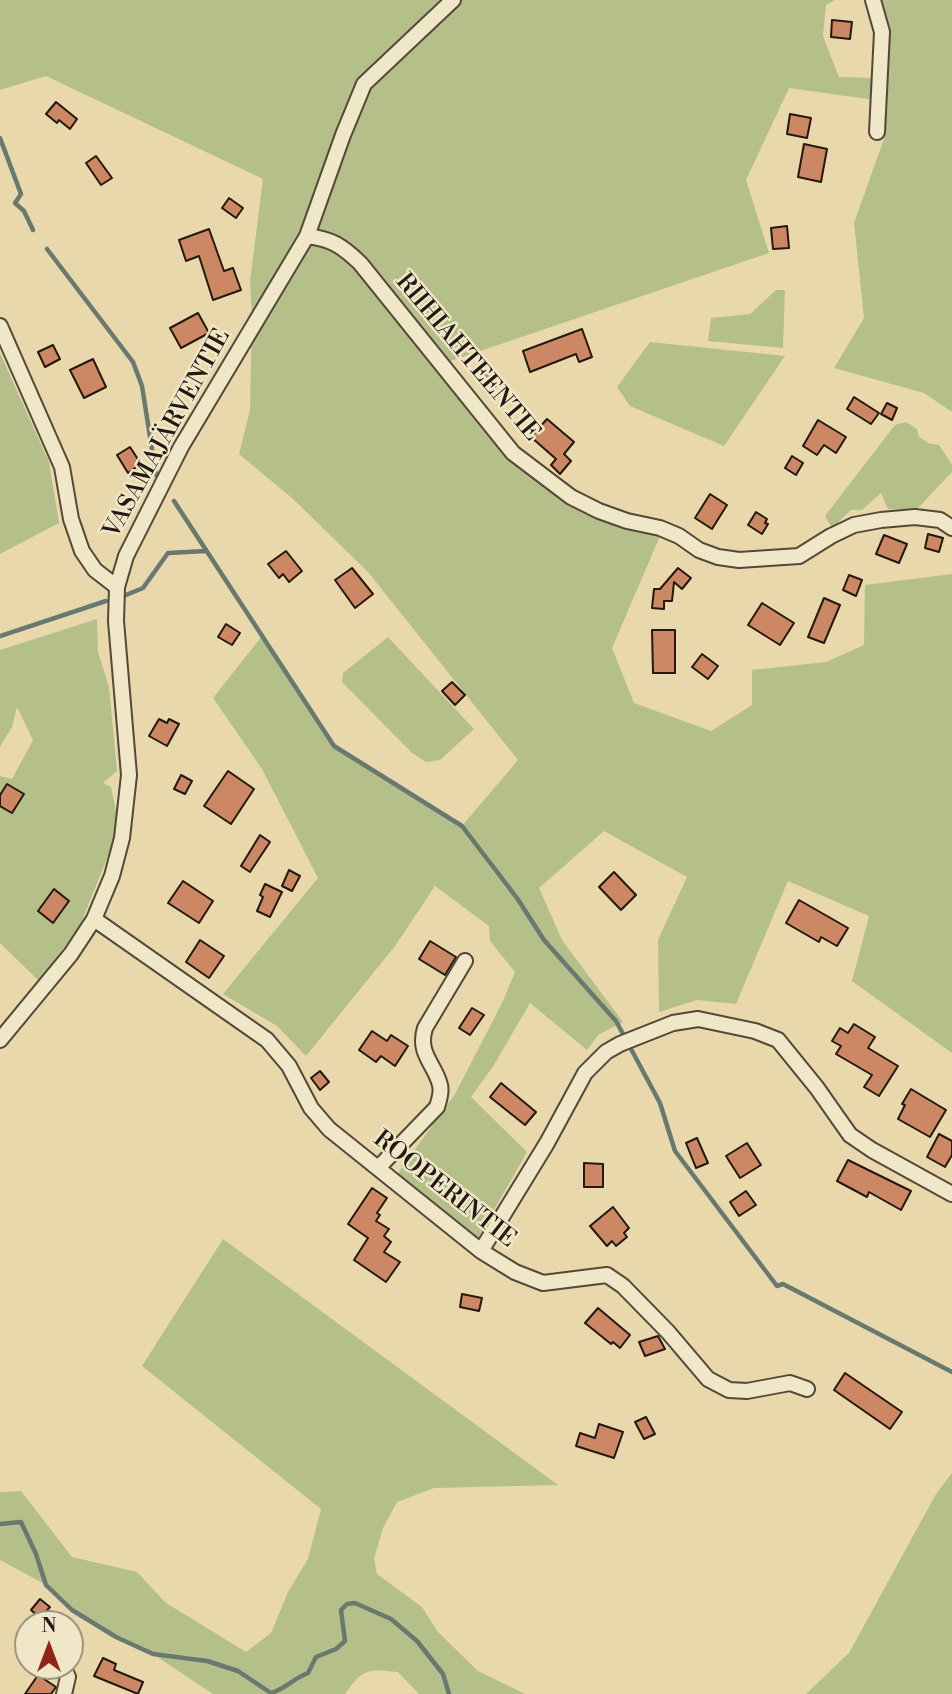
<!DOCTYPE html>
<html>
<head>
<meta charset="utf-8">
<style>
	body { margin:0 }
	#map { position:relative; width:952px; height:1694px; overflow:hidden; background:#e8d8ab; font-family:"Libre Bodoni",serif }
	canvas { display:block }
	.north { position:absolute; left:14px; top:1610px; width:70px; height:70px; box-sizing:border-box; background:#f0e6c8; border:2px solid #9e947f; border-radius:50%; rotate:0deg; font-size:19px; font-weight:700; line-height:28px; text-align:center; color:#231812 }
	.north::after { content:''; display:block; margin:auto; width:24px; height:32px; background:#8f2418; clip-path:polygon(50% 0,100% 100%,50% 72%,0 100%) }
</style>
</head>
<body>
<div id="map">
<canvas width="952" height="1694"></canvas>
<div class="north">N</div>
</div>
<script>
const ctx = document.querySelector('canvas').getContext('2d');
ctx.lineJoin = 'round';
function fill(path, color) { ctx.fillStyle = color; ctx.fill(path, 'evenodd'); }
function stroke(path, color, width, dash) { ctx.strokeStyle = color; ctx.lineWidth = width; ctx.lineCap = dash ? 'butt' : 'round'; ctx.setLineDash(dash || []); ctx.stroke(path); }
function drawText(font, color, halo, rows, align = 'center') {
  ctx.font = font + ' "Libre Bodoni",serif'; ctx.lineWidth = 5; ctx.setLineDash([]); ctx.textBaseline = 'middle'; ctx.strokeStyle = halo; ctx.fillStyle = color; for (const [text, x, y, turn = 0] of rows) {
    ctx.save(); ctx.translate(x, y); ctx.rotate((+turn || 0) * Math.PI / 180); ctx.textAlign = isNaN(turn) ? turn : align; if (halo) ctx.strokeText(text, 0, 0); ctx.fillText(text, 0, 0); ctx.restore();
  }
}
fill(new Path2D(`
	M0,0H835L826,5L823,36L839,77L875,78V100L789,88L746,180L769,253L433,367L507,458L565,504L597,518L660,536L612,648L634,703L711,731L752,705V670L826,662L864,645L865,585L952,574V1053L852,981L869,916L788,881L736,1004L697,1000L659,1012L658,940L687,877L604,831L539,888L562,940L623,1022L598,1035L587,1050L530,1003L494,1065L471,1097L527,1152L478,1238L396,1176L455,1094L502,1003L515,972L490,941L489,926L435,886L395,946L306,1056L277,1026L223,994L318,878L262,769L213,698L262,636L334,746L462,826L518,760L368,572L292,498L239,454L250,410L252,316L250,281L263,179L46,76L0,90Z
	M880,0H952V412L924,393L834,368L864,318L854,223L885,136L888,21Z
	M776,290H785L783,348L708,341L711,318L750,314Z
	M650,342L785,356L724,446L630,406L617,387Z
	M0,353L49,462L59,523L0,554Z
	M906,422L917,429L919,437L928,443L939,445L952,465V472L916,510L888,509L881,493L862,510H851L832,528L825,516L895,425Z
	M97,619L98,652L109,687L117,771L103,783L111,787L117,816L114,841L81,923L40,982L0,943V776L12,779L33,740L17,707L12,727L0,747V650Z
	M388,637L474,729L440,760L426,762L411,752L342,682L343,673Z
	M223,1239L558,1485L434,1488L397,1502L383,1528L374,1559L377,1574L422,1607L438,1632L478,1671L525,1694H419L398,1672C368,1669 363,1668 345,1694H213L153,1654L116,1637L72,1610L46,1585L0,1560V1492L21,1491L72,1557L137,1572L166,1603L246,1652L271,1633L288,1592L308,1559L321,1509L142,1366Z
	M952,1473V1694H806L849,1653L936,1494Z`), '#b5bf89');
stroke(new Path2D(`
	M0,138L21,194L15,203L24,211L33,230
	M47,249L133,362L142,386L156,475
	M174,501L334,746L462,826L517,898L544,940L616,1021L660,1103L675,1151L777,1286L783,1284L952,1372
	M126,595L143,588L168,553L206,551
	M0,636L106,601
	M0,1524L21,1522L36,1554L46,1585L72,1610L116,1637L153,1654L207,1661L238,1671L271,1693C285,1689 294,1678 308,1673L316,1657L336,1649L345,1641L341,1610L347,1604L355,1603L391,1619L417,1641L443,1674L449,1694`), '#697970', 4.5);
const building = new Path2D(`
	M832,20L852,22L850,39L831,37Z
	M56,102L77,119L70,129L59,120L57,123L46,114Z
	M790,114L811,118L807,138L787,134Z
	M804,144L827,149L821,182L798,177Z
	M96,156L112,178L101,185L86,163Z
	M229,198L243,208L236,218L222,208Z
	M787,226L789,248L773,249L771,228Z
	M209,229L224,271L233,268L241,290L213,300L199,256L186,261L179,240Z
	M198,313L209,333L181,348L170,328Z
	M582,329L592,357L579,362L576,354L530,372L523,351Z
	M53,345L60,359L45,367L38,352Z
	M93,359L106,387L84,398L70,370Z
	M488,364L499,377L494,381L497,385L487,393L474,376Z
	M854,397L879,413L871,424L847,409Z
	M887,403L897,408L892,420L881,414Z
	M547,419L574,442L564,454L571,461L560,474L551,465L556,459L531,437Z
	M818,420L846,437L836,453L824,445L817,455L803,446Z
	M130,447L141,464L128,473L117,455Z
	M792,456L803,463L796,475L785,468Z
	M710,494L727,505L712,529L695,518Z
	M756,512L767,519L765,523L768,524L762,534L748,525Z
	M928,534L943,538L939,552L925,548Z
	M884,535L907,544L899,563L876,554Z
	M286,551L302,571L289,582L283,574L279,578L268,564Z
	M352,568L373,594L355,608L335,580Z
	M678,568L691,578L682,589L674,582L672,601H664V609L652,608L654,589H660Z
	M849,575L862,580L856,596L843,590Z
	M824,598L840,605L824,643L808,637Z
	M762,603L794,623L780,645L748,625Z
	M226,624L240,633L232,645L218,637Z
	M652,630H675V673H653Z
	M702,654L718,666L708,679L692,667Z
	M452,682L465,695L455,705L442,691Z
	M159,719L167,723L169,719L179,724L167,746L149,736Z
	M228,771L254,789L231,824L204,806Z
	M181,775L192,781L185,794L174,789Z
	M7,784L24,794L12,813L0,806V795Z
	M260,835L270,842L250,872L241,866Z
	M289,870L300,876L292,891L282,886Z
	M614,872L636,895L621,910L599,887Z
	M183,881L213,901L199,923L168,903Z
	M265,884L282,892L270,917L257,911L263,897L260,895Z
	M54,889L69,901L53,923L38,911Z
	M799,900L848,928L837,946L821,937L819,942L786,923Z
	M200,940L224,956L209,978L186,962Z
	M430,941L456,957L445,975L419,959Z
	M472,1008L484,1015L470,1035L459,1028Z
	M854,1024L875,1037L868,1048L898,1066L879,1096L864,1087L872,1075L836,1054L841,1046L832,1041L840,1028L848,1033Z
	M372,1031L387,1041L391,1035L408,1046L395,1066L381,1056L376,1062L359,1050Z
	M320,1071L329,1082L320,1090L311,1078Z
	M501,1083L536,1112L525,1125L490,1097Z
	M911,1089L946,1110L930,1137L898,1119L905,1105L902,1104Z
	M939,1134L952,1141V1155L945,1167L927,1157Z
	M697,1138L708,1163L696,1168L686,1143Z
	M747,1143L761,1165L740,1178L726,1156Z
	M848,1160L911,1191L901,1210L869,1192L867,1197L837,1181Z
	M584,1163L603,1164V1187H584Z
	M372,1188L387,1198L377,1213L380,1215L376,1221L389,1229L384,1236L391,1242L384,1252L400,1262L386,1282L354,1260L368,1238L348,1224Z
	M746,1191L756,1205L739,1216L730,1202Z
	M613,1207L629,1228L624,1233L627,1237L616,1246L612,1241L607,1246L590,1226Z
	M462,1294L482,1298L479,1311L460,1307Z
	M598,1308L630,1335L620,1348L613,1342L611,1344L585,1323Z
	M658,1336L665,1349L645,1356L639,1342Z
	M845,1373L902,1412L890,1429L834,1390Z
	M646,1417L655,1434L644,1439L635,1422Z
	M599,1424L623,1432L614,1458L576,1446L580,1433L595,1438Z
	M40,1599L50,1607L40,1618L31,1610Z
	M103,1658L116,1664L114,1670L143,1682L138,1694L94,1676Z
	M38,1675L56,1687L51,1694H25Z`);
fill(building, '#cc8764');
stroke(building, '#231812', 2);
const minor = new Path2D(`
	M873,0L882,32L877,132
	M307,236C332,239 342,246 360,263L513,453L571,497L599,511L627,521L660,528L679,536L699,550L718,557L739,560L799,556L831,536L854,525L881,520L915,517L940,520L952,528
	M0,326L62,467L71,519L82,551L95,570L117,587
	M94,919L267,1040L289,1066L311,1108L329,1129L481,1251L515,1272L543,1283L607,1275L623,1286L668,1332L708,1379L729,1390L747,1391L790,1383L807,1389
	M0,1040L71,954L94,919L112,876L122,838L129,775L116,621L117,587L126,556L181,447L307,236L343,135L364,84L453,0
	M378,1168L437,1107C439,1100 442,1093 440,1085C435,1064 417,1054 425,1028L465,961
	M481,1251L547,1143L585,1073L606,1052L620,1044L673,1023L698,1019L755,1031L778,1040L817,1088L850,1135L872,1150L952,1194
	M63,1666L68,1677L64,1694`);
stroke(minor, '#544838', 18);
stroke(minor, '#f0e6c8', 14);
drawText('24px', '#231812', '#f0e6c8', [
	["RIIHIAHTEENTIE",467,358,50],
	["VASAMAJÄRVENTIE",168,434,-61],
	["ROOPERINTIE",444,1190,38]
]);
</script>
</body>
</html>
